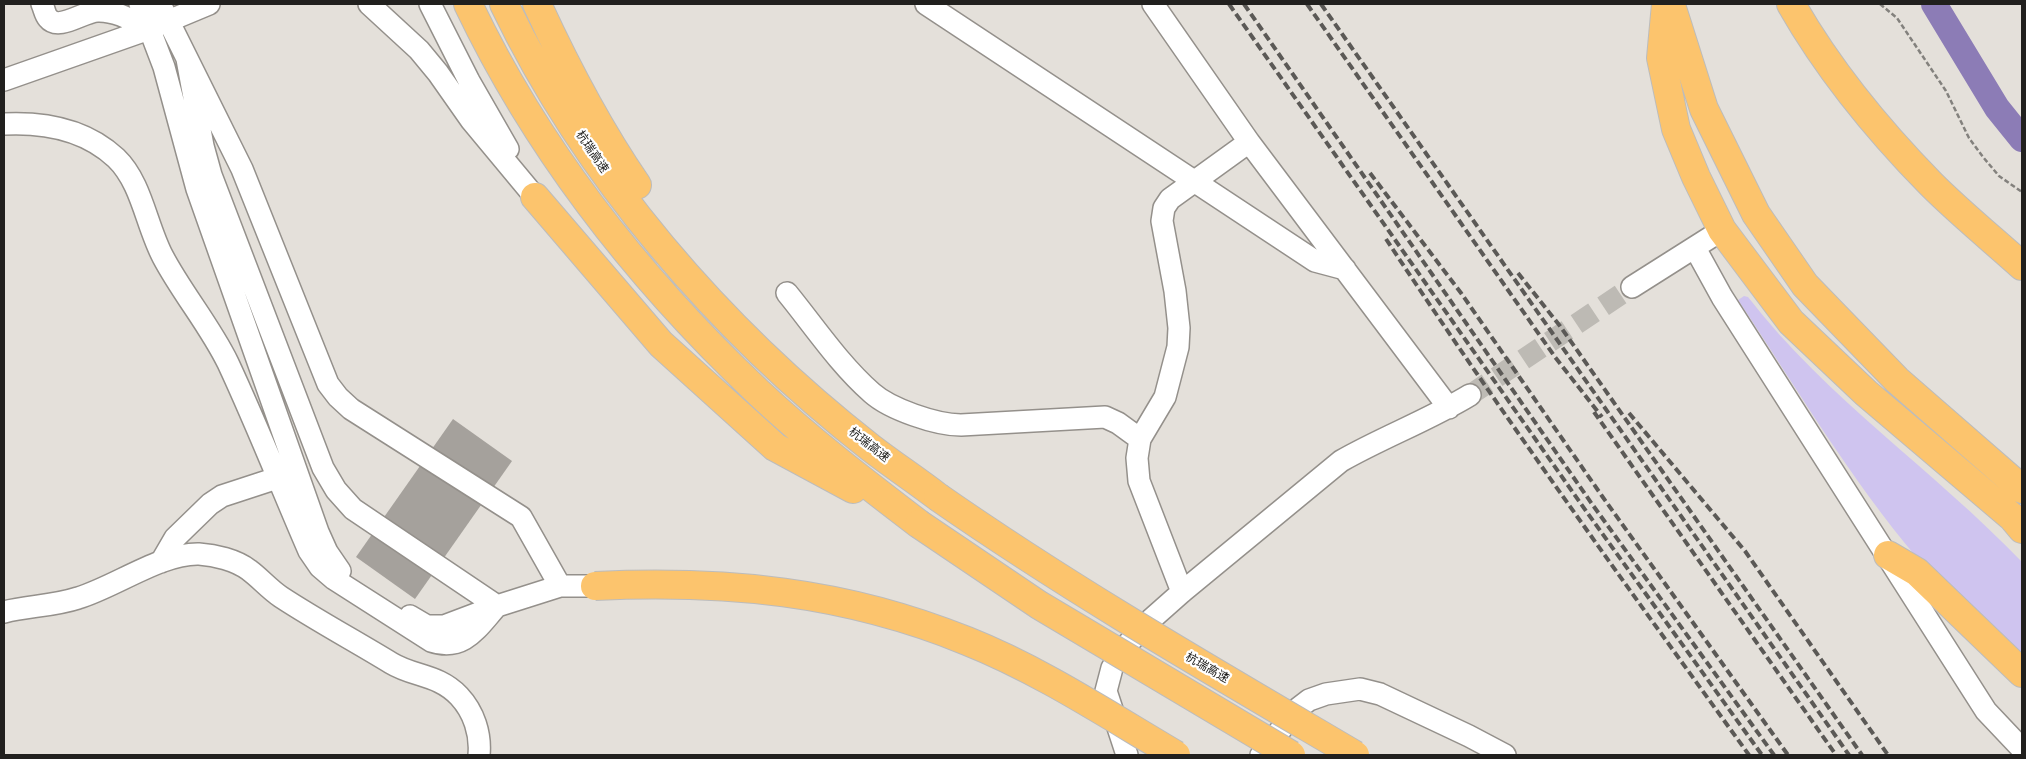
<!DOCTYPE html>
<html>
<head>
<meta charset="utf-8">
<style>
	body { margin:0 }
	#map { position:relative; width:2026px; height:759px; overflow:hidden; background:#e4e0da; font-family:"Open Sans",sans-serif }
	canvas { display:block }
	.frame { position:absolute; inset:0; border:5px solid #21201e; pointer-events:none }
</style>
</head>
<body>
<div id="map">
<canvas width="2026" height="759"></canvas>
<div class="frame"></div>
</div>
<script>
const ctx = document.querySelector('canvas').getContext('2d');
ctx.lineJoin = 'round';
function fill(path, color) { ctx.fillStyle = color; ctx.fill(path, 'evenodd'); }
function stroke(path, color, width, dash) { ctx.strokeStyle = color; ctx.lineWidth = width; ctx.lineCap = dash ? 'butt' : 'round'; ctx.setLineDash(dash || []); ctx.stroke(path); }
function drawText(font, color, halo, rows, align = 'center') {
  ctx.font = font + ' "Open Sans","Noto Sans SC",sans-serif'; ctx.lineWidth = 4.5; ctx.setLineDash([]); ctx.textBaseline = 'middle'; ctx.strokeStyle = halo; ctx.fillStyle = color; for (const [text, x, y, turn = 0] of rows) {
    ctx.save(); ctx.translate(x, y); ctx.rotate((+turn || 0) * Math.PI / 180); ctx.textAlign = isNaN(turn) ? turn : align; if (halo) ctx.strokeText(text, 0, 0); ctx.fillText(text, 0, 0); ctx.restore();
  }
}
fill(new Path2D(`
	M1744,296L1748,297C1827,399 1934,470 2022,562V664C1988,630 1949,595 1918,559C1850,479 1796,387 1738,300Z`), '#cfc4ef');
stroke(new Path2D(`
	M1934,4L1997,108L2022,139`), '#8c7cb6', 26);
fill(new Path2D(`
	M453,419L512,461L415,599L356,557Z`), '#a5a19c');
stroke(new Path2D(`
	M1470,395L1632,287`), '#bdbab4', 21, [21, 11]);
const minor = new Path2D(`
	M42,4C44,8 45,15 48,18C59,32 85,10 99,11C118,11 133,21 149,29
	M140,4L164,67L197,189L318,532L327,552L340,571
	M160,4L242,169L328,384L338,397L351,409L521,517L560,586
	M369,4L419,50L438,73L471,120L535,197
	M430,4L469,81L508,149
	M926,4L1315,261L1345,269
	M1153,4L1249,142L1449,408
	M4,80L149,29L209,4
	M4,124C45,122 85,129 116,158C142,183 146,225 163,257C182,293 210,326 228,363C257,425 282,489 309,551L320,567L334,579L431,641C464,652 477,628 497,606L353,509L336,490L323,468L211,175L203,146L187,59
	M1695,248L1722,297L1986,711L2022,749
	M1632,287L1722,230
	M787,293C814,326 839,364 872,393C890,409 936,425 961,425L1105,417L1118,423L1140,439
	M161,562L175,538L210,504L222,496L277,478
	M1182,592L1139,481L1137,458L1140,439L1165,397L1178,347L1179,328L1175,291L1162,221L1164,208L1170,199L1249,142
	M4,612C28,606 54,606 78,598C115,587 161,553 199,554C215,555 236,560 249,570C260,578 269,589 281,597C316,620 355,641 391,663C414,677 438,674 459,696C474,712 481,734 479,755
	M410,616L427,626H444L497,606L560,586H595
	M1127,755L1106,691L1112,668L1125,647L1147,623L1182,592L1341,461C1383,437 1429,420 1470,395
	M1261,755L1296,710L1309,700L1326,694L1360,689L1380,694L1469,736L1505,755`);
const highway = new Path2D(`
	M468,4C538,151 640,280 758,392C809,440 864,482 919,524
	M504,4C587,177 720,330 871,448C893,465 916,480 938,497
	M537,4C566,67 597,127 637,185
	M1666,4L1661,58L1676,129L1696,177L1722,230L1791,322L1866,393L2012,517L2022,529
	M1791,4C1828,69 1878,130 1931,184C1960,213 1992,239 2022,266
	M1671,5L1704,109L1756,214L1805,285L1897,380L2022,489
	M535,197L661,344L775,447L853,489
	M1888,555L1917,572L2022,673`);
stroke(minor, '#94908b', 24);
stroke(highway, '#bcbcbc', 30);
stroke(new Path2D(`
	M1880,4L1897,18L1946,91L1969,138L1983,157L1999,176L2022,192`), '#83817d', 2.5, [5, 2.5]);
stroke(minor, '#fff', 21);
stroke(highway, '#fcc46d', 28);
stroke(new Path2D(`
	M1229,4L1586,511L1762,755
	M1244,4L1592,504L1774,755
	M1307,4L1555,357L1602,417
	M1321,4L1849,755
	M1370,173L1461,293L1602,496L1788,755
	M1386,239C1502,415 1626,585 1749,755
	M1518,273L1560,326L1862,755
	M1594,412L1836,755
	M1629,413L1745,551L1888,755`), '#5b5956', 4, [8, 4]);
const highwayBridge = new Path2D(`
	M938,497C1073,591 1214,672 1355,755
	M919,524L1039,605L1291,755
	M595,586C726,580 844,591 967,641C1040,670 1108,715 1176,755`);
stroke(highwayBridge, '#bcbcbc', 30, []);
stroke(highwayBridge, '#fcc46d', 28);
drawText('12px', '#21201e', '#fff', [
	["杭瑞高速",592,152,56],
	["杭瑞高速",869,445,38],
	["杭瑞高速",1207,668,30]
]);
</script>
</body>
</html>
